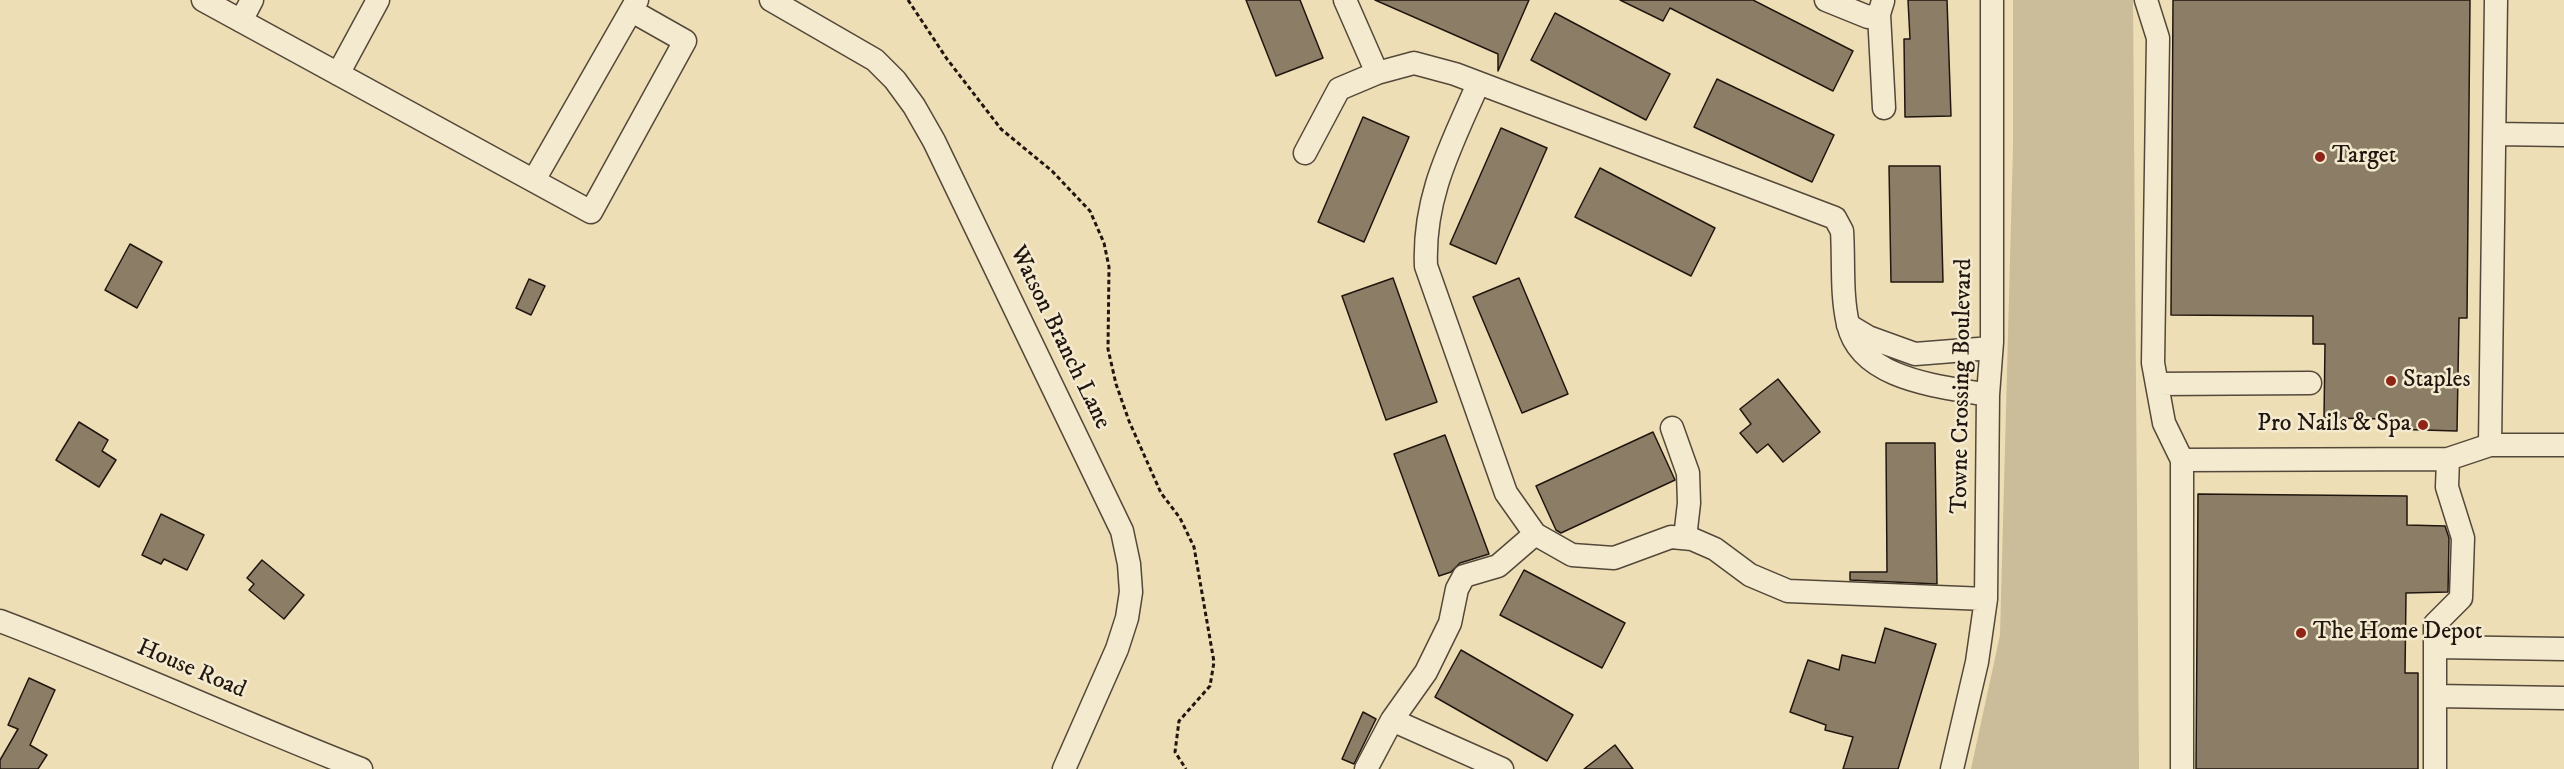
<!DOCTYPE html>
<html>
<head>
<meta charset="utf-8">
<style>
	body { margin:0 }
	canvas { display:block; background:#eedeb6 }
</style>
</head>
<body>
<canvas width="2564" height="769"></canvas>
<script>
const ctx = document.querySelector('canvas').getContext('2d');
ctx.lineJoin = 'round';
function fill(path, color) { ctx.fillStyle = color; ctx.fill(path, 'evenodd'); }
function stroke(path, color, width, dash) { ctx.strokeStyle = color; ctx.lineWidth = width; ctx.lineCap = dash ? 'butt' : 'round'; ctx.setLineDash(dash || []); ctx.stroke(path); }
function drawText(font, color, halo, rows, align = 'center') {
  ctx.font = font + ' "IM FELL DW Pica",serif'; ctx.lineWidth = 5; ctx.setLineDash([]); ctx.textBaseline = 'middle'; ctx.strokeStyle = halo; ctx.fillStyle = color; for (const [text, x, y, turn = 0] of rows) {
    ctx.save(); ctx.translate(x, y); ctx.rotate((+turn || 0) * Math.PI / 180); ctx.textAlign = isNaN(turn) ? turn : align; if (halo) ctx.strokeText(text, 0, 0); ctx.fillText(text, 0, 0); ctx.restore();
  }
}
fill(new Path2D(`
	M2013,0H2133L2139,769H1971L2000,635L2013,147Z`), '#cbbc9a');
const building = new Path2D(`
	M1246,0H1300L1323,58L1276,76Z
	M1375,0H1529L1498,71V54Z
	M1620,0H1753L1853,51L1833,91L1670,8L1663,21Z
	M1908,0H1947L1951,116L1905,117L1904,39H1910Z
	M2173,0H2470L2467,318H2459L2457,431L2389,429V419L2324,418L2325,344H2313V316L2171,315Z
	M1555,13L1670,74L1646,120L1531,60Z
	M1717,79L1834,135L1812,182L1694,127Z
	M1363,117L1409,137L1364,242L1318,222Z
	M1501,128L1547,148L1496,264L1450,244Z
	M1889,166H1940L1943,282H1891Z
	M1600,168L1715,228L1691,276L1575,217Z
	M130,244L162,262L137,308L105,290Z
	M1393,278L1437,402L1386,420L1342,296Z
	M1519,278L1568,394L1522,413L1473,297Z
	M529,279L545,286L531,315L516,308Z
	M1778,379L1820,432L1783,462L1768,444L1757,453L1740,433L1751,424L1740,409Z
	M79,422L108,440L102,451L116,460L99,487L56,460Z
	M1653,432L1675,480L1561,533L1556,530L1536,486Z
	M1445,435L1489,554L1460,563L1451,572L1439,576L1394,454Z
	M1886,443H1935L1937,584L1850,580V572H1887Z
	M2198,494L2407,496V525L2445,526L2449,538L2448,592L2406,593L2405,673H2418V769H2196Z
	M161,514L204,535L187,570L164,559L161,564L142,555Z
	M262,560L304,595L284,619L249,590L254,584L247,578Z
	M1524,570L1625,623L1602,668L1500,615Z
	M1885,628L1936,644L1898,769H1843L1853,737L1825,730L1826,725L1790,712L1808,660L1839,670L1842,655L1875,663Z
	M1461,650L1573,715L1547,761L1435,697Z
	M29,678L55,690L30,745L47,755L38,769H0V760L18,729L8,725Z
	M1363,712L1376,719L1354,764L1342,759Z
	M1615,745L1633,769H1584Z`);
fill(building, '#8c7e66');
stroke(building, '#21160f', 1.5);
const minor = new Path2D(`
	M203,0L591,212L685,41L632,11
	M771,0L875,60L895,80L914,106L934,141L1122,531L1129,564L1131,592L1127,618L1117,649L1064,769
	M1345,0L1377,73
	M1826,0L1868,17L1879,14L1883,1
	M2146,0L2158,38L2153,363L2164,423L2182,460
	M2496,0L2490,445H2564
	M1879,14L1884,108
	M241,21L252,0
	M338,74L378,0
	M1478,84C1451,146 1423,197 1426,266L1506,493L1535,534L1572,555L1614,558L1671,537L1692,539L1715,549L1750,575L1788,591L1986,599
	M2496,134L2564,135
	M1305,153L1339,89L1377,73L1414,63L1455,74L1835,218L1842,231C1844,261 1841,294 1848,324C1861,381 1941,386 1988,395
	M534,180L637,0
	M1848,325L1868,337L1915,354L1991,348
	M2157,384L2310,383
	M1672,428L1688,473L1689,503L1685,538
	M0,621C122,667 240,722 361,769
	M2435,647L2564,649
	M2435,696L2564,698
	M1392,720L1502,769
	M1366,769L1392,720L1426,672L1450,623L1457,589L1464,576L1498,566L1535,534
	M1952,769L1977,662L1986,599L1988,395L1992,342V0
	M2182,769V460L2448,459L2490,445
	M2435,769V624L2461,598L2463,538L2447,487L2448,459`);
stroke(minor, '#544839', 25);
stroke(new Path2D(`
	M908,0L947,59L1001,129L1052,171L1090,211L1104,243L1109,267L1108,349L1116,384L1129,421L1161,493L1180,518L1194,547L1214,662L1210,686L1179,721L1175,752L1186,769`), '#21160f', 3, [4.5, 3]);
stroke(minor, '#f4ead0', 22);
for (const [x, y, r, color] of [
	[2320,157,6,"#8f2418"],
	[2391,381,6,"#8f2418"],
	[2423,425,6,"#8f2418"],
	[2301,633,6,"#8f2418"]
]) { const dot = new Path2D(); dot.arc(x, y, r, 0, 2 * Math.PI); ctx.fillStyle = color; ctx.fill(dot); stroke(dot, '#f4ead0', 2); }
drawText('24px', '#21160f', '#f4ead0', [
	["Target",2332,157],
	["Staples",2403,381],
	["Pro Nails & Spa",2411,425,"right"],
	["The Home Depot",2313,633]
], 'left');
drawText('24px', '#21160f', '#f4ead0', [
	["Watson Branch Lane",1059,338,64],
	["Towne Crossing Boulevard",1963,386,-89],
	["House Road",191,670,23]
]);
</script>
</body>
</html>
